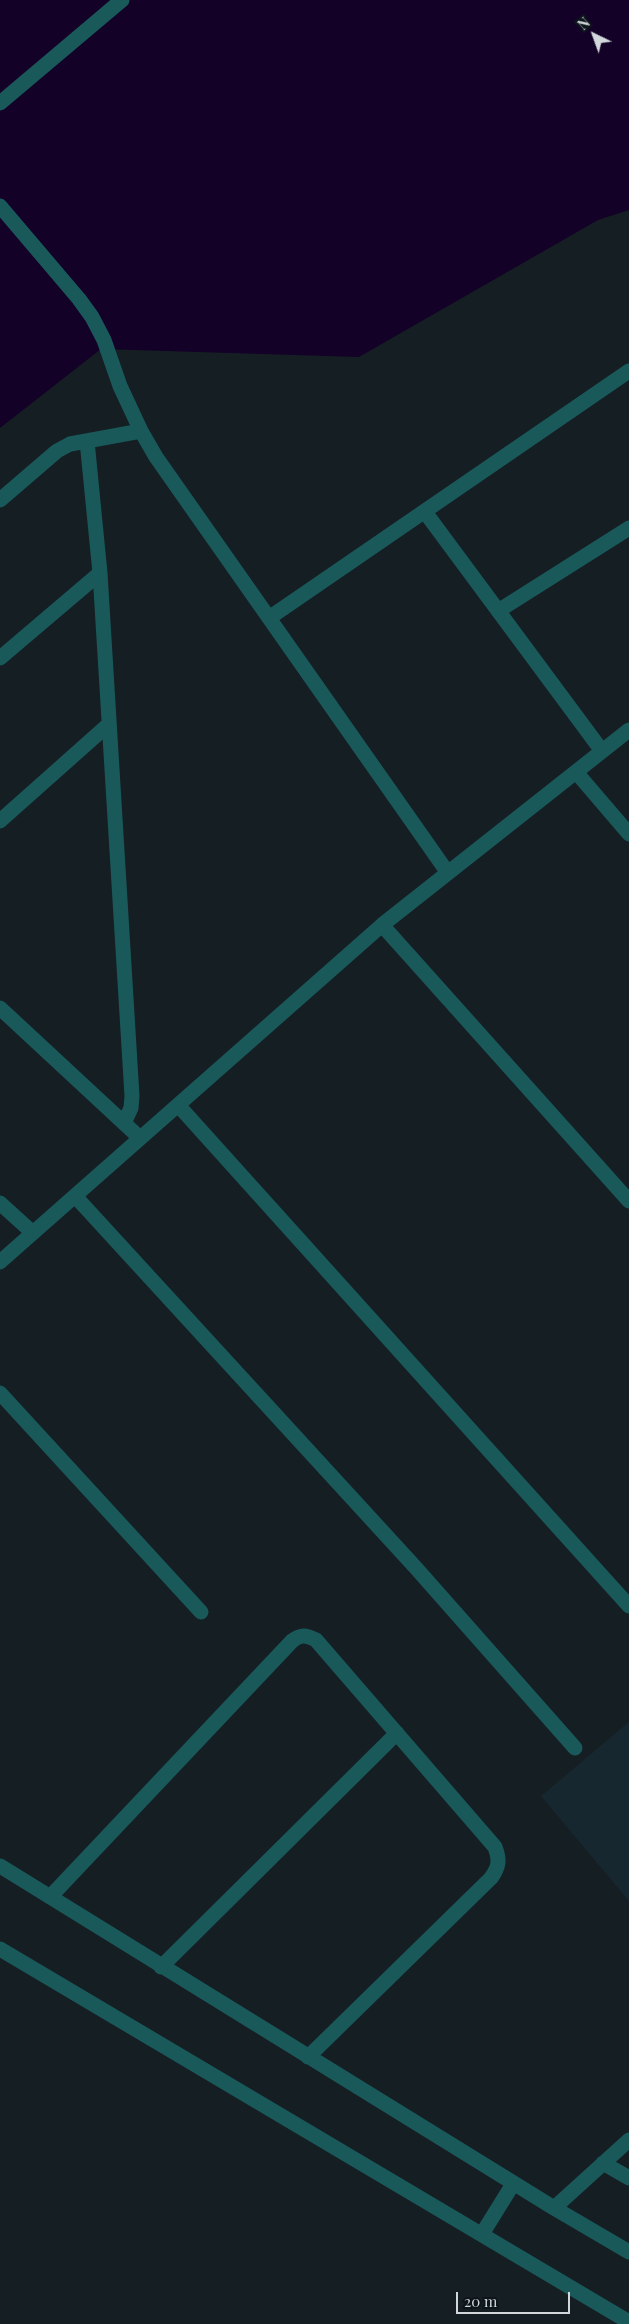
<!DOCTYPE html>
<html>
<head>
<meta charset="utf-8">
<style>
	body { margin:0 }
	#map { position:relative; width:629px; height:2324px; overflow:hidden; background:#151e23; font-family:"Playfair Display",serif }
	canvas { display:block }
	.north { position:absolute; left:569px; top:10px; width:50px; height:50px; -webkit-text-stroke:4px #0c151a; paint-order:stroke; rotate:318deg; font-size:14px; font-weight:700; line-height:20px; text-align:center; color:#d1d7da }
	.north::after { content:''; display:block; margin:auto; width:18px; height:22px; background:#d1d7da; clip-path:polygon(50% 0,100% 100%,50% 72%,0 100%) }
	.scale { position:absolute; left:456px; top:2292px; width:114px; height:22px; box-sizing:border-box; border:2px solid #d1d7da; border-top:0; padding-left:6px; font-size:15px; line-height:18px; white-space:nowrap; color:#d1d7da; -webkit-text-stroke:4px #0c151a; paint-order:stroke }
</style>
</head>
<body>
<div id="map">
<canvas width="629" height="2324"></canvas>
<div class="north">N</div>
<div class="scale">20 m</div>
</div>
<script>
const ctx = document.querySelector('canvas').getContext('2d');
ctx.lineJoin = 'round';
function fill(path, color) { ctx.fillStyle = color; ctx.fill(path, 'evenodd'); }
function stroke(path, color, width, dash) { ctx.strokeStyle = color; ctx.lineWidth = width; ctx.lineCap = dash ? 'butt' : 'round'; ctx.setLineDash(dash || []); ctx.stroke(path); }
fill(new Path2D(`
	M629,1722V1901L541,1796Z`), '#17272f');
fill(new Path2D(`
	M0,0H629V210L598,220L359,357L101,349L0,428Z`), '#140128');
stroke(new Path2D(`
	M0,103L122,0
	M0,206L79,299L92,317L104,340L120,386L141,431L156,457L448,873
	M87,441L100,573L132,1096L131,1108L124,1123
	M0,500L57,451L70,444L141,431
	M425,512L602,751
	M498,611L629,528
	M269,618L629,371
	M0,658L100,573
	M576,772L629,834
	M0,821L109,724
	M382,925L629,1201
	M0,1008L140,1138
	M178,1105L629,1606
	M75,1196L416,1568L575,1748
	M0,1203L33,1233
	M0,1262L382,925L629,730
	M0,1393L201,1612
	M0,1866L554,2208L629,2140
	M50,1897L292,1641C301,1634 306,1635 316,1640L495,1847C500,1860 499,1867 491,1878L308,2057
	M0,1949L629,2322
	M161,1967L397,1733
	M603,2163L629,2178
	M554,2208L629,2252
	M482,2234L513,2184`), '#1a595a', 15);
</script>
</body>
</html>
